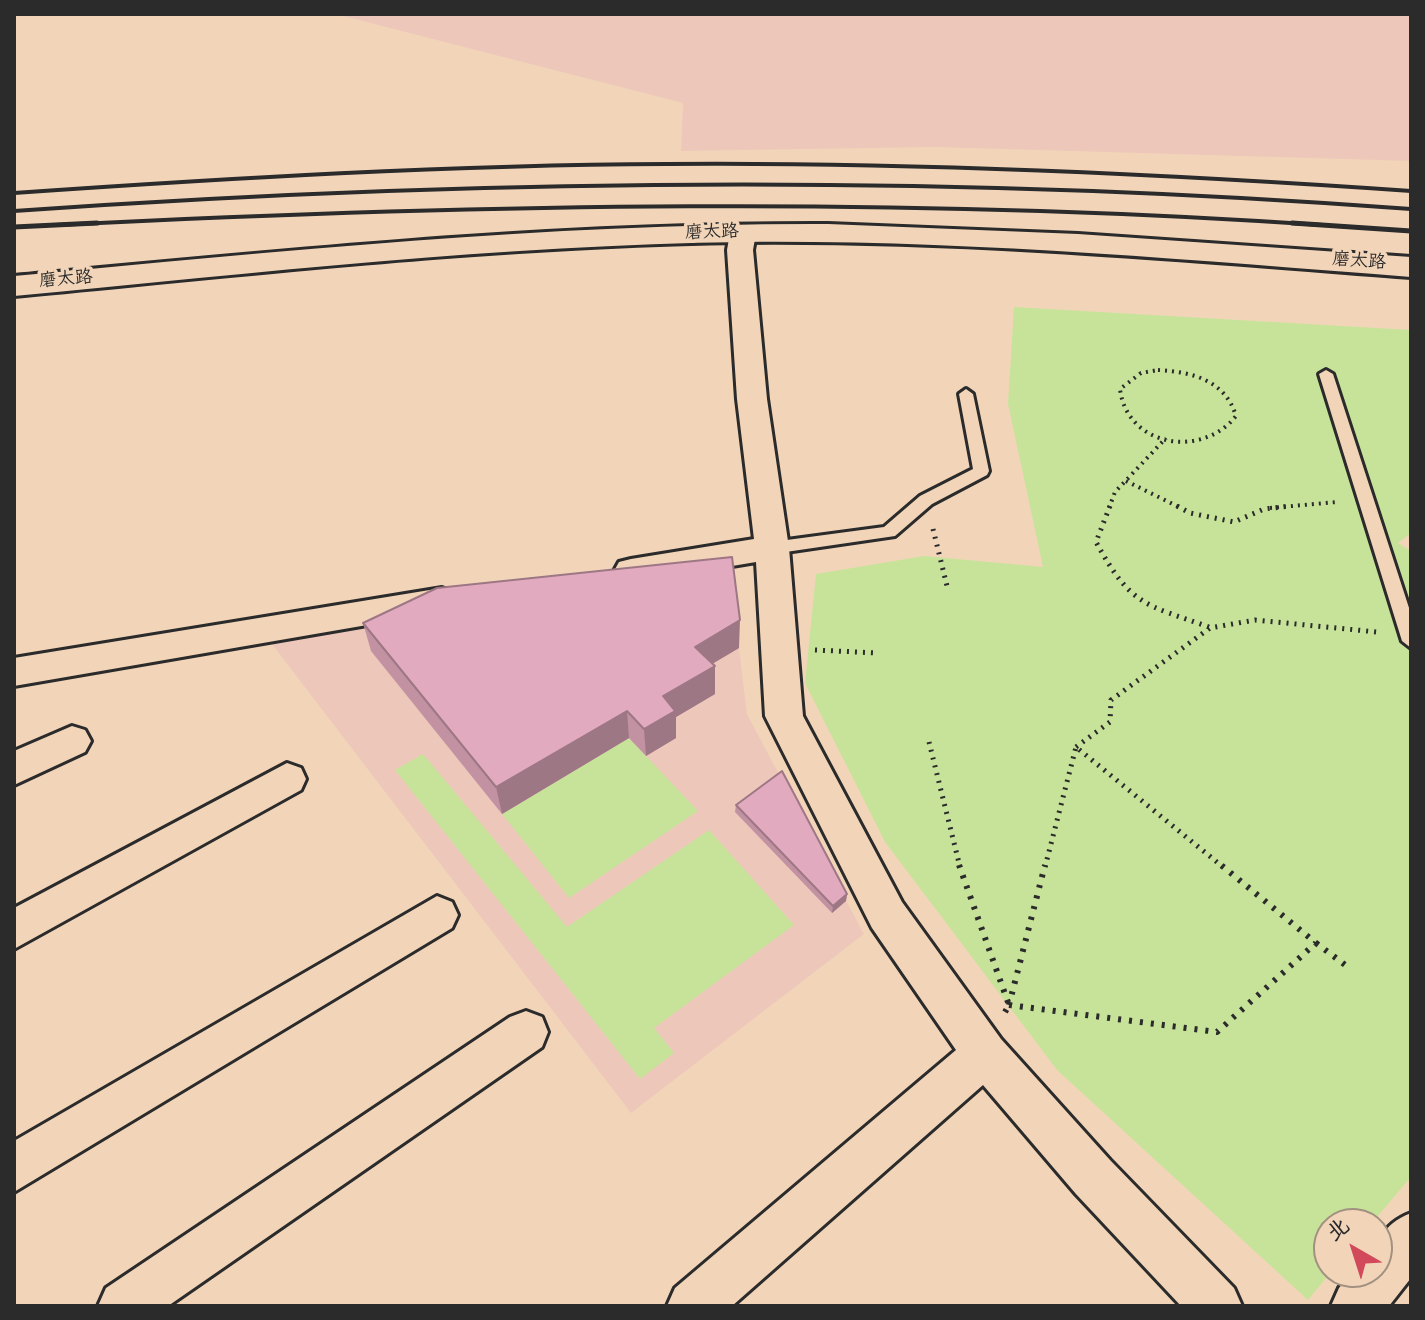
<!DOCTYPE html>
<html>
<head>
<meta charset="utf-8">
<style>
	body { margin:0 }
	#map { position:relative; width:1425px; height:1320px; overflow:hidden; background:#f2d5b9; font-family:Kalam,"LXGW WenKai TC",sans-serif }
	canvas { display:block }
	.frame { position:absolute; inset:0; border:16px solid #2b2b2b; pointer-events:none }
	.north { position:absolute; left:1313px; top:1208px; width:80px; height:80px; box-sizing:border-box; background:#f2d5b9; border:2px solid #a29180; border-radius:50%; rotate:321deg; font-size:22px; font-weight:700; line-height:32px; text-align:center; color:#2b2b2b }
	.north::after { content:''; display:block; margin:auto; width:28px; height:36px; background:#d1495b; clip-path:polygon(50% 0,100% 100%,50% 72%,0 100%) }
</style>
</head>
<body>
<div id="map">
<canvas width="1425" height="1320"></canvas>
<div class="frame"></div>
<div class="north">北</div>
</div>
<script>
const ctx = document.querySelector('canvas').getContext('2d');
ctx.lineJoin = 'round';
function fill(path, color) { ctx.fillStyle = color; ctx.fill(path, 'evenodd'); }
function stroke(path, color, width, dash) { ctx.strokeStyle = color; ctx.lineWidth = width; ctx.lineCap = dash ? 'butt' : 'round'; ctx.setLineDash(dash || []); ctx.stroke(path); }
function drawText(font, color, halo, rows, align = 'center') {
  ctx.font = font + ' Kalam,"LXGW WenKai TC",sans-serif'; ctx.lineWidth = 7; ctx.setLineDash([]); ctx.textBaseline = 'middle'; ctx.strokeStyle = halo; ctx.fillStyle = color; for (const [text, x, y, turn = 0] of rows) {
    ctx.save(); ctx.translate(x, y); ctx.rotate((+turn || 0) * Math.PI / 180); ctx.textAlign = isNaN(turn) ? turn : align; if (halo) ctx.strokeText(text, 0, 0); ctx.fillText(text, 0, 0); ctx.restore();
  }
}
fill(new Path2D(`
	M346,14H1411V161L934,147L681,151L683,103L343,16Z
	M729,565L747,714L864,934L631,1113L268,639Z`), '#edc8ba');
fill(new Path2D(`
	M1014,307L1411,330V533L1398,543L1411,551V1177L1371,1224H1329L1331,1272L1308,1300L1057,1070L885,842L805,683L816,574L924,556L1043,567L1008,404Z
	M629,738L698,811L569,898L502,814Z
	M423,754L567,927L709,830L794,925L654,1028L674,1053L640,1079L395,770Z`), '#c7e39a');
const lane = new Path2D(`
	M1326,370L1333,374L1411,614V648L1402,641L1319,374Z
	M966,389L973,394L989,471L987,475L932,504L895,536L772,554L766,552L764,548L772,542L884,527L920,496L973,469L959,394Z`);
const street = new Path2D(`
	M743,225L756,233L753,250L767,399L789,548L803,716L902,902L1001,1039L1110,1160L1234,1288L1242,1306H1181L1076,1194L983,1085L732,1306H667L675,1288L956,1050L872,928L765,716L756,562L631,583L619,580L614,571L619,562L631,559L754,539L737,399L727,250L730,233Z
	M442,588L454,592L459,601L454,610L14,686V658Z
	M72,726L85,730L91,741L85,752L14,785V751Z
	M287,763L301,768L306,779L301,790L14,949V908Z
	M437,896L452,902L458,915L452,928L14,1192V1141Z
	M526,1011L542,1017L548,1032L542,1047L168,1306H98L106,1288L510,1017Z
	M1411,1213V1278L1389,1306H1331L1339,1288L1352,1272H1377C1377,1241 1381,1225 1411,1213Z`);
const secondary = new Path2D(`
	M828,224L1078,234L1411,257V277C1189,260 966,240 744,242C500,245 257,273 14,296V276C285,251 555,223 828,224Z`);
stroke(lane, '#2b2b2b', 6);
stroke(street, '#2b2b2b', 6);
stroke(secondary, '#2b2b2b', 6);
stroke(new Path2D(`
	M1158,370C1192,372 1225,380 1236,416C1202,459 1127,447 1120,389L1141,373Z
	M1126,481L1181,508
	M1109,508L1115,492L1166,438
	M1270,508L1337,502`), '#2b2b2b', 4, [2, 5]);
stroke(new Path2D(`
	M1110,506L1096,542C1131,606 1144,604 1209,627
	M1177,506L1190,513L1234,522L1264,509L1291,506
	M933,529L948,590
	M815,650L878,653
	M929,742L960,867
	M1076,747L1110,722L1111,700L1210,628L1255,620L1377,632
	M1045,867L1076,747L1223,867`), '#2b2b2b', 5, [2, 6]);
stroke(new Path2D(`
	M959,865L1009,1005
	M1316,943L1348,967
	M1009,1005L1217,1032L1316,943L1221,865
	M1009,1005L1045,865
	M1005,1012L1009,1005`), '#2b2b2b', 6, [3, 8]);
fill(lane, '#f2d5b9');
fill(street, '#f2d5b9');
fill(secondary, '#f2d5b9');
stroke(new Path2D(`
	M14,193C231,178 449,165 667,164C915,162 1163,174 1411,191
	M14,211C478,178 947,174 1411,209
	M56,225C478,204 900,196 1322,225`), '#2b2b2b', 4);
stroke(new Path2D(`
	M1292,223L1411,231
	M14,227L97,223`), '#2b2b2b', 5);
fill(new Path2D(`
	M363,623L739,648L712,664L715,666V694L676,717V738L646,756L629,738L502,814L371,651Z
	M736,805L847,894L846,901L832,913L735,812Z`), '#c292a3');
fill(new Path2D(`
	M740,620L739,648L695,674V647Z
	M715,666V694L676,717V738L646,756L644,729L663,696Z
	M627,711L629,738L502,814L496,787Z
	M847,894L846,901L832,913L833,906Z`), '#9e7785');
const building = new Path2D(`
	M732,557L740,620L695,647L715,666L663,696L675,711L644,729L627,711L496,787L363,623L437,588Z
	M782,771L847,894L833,906L736,805Z`);
fill(building, '#e2aabe');
stroke(building, '#9e7785', 2);
drawText('18px', '#2b2b2b', '#f2d5b9', [
	["磨太路",712,234,-2],
	["磨太路",1359,263,4],
	["磨太路",66,281,-5]
]);
</script>
</body>
</html>
